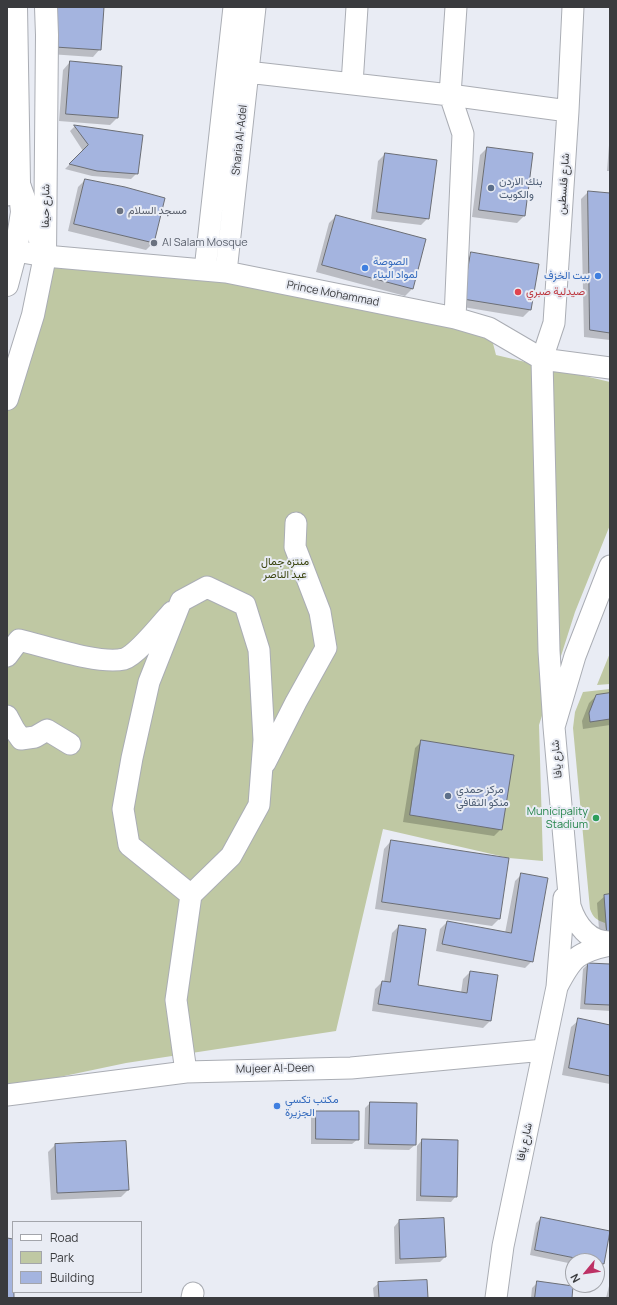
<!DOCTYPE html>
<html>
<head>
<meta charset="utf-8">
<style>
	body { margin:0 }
	#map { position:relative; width:617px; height:1305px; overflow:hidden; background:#e9ecf4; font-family:Manrope,sans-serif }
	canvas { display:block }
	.frame { position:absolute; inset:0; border:8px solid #3a3b3e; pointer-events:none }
	.legend { position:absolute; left:12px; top:1221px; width:130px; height:72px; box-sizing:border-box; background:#e9ecf4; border:1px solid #a3a5ab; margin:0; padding:5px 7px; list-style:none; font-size:12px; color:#3a3b3e }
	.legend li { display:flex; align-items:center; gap:8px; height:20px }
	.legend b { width:20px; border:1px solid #a3a5ab }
	.north { position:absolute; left:565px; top:1253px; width:40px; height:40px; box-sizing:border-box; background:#e9ecf4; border:1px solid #a3a5ab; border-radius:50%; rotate:241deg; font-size:11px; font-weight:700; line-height:16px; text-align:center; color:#3a3b3e }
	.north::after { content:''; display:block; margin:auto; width:14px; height:18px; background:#bd3165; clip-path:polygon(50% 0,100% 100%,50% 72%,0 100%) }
</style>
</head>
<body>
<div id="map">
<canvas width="617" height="1305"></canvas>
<div class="frame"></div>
<ul class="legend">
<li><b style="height:5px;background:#fff"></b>Road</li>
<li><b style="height:11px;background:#bfc8a3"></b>Park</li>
<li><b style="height:11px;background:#a4b4df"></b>Building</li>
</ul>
<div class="north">N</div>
</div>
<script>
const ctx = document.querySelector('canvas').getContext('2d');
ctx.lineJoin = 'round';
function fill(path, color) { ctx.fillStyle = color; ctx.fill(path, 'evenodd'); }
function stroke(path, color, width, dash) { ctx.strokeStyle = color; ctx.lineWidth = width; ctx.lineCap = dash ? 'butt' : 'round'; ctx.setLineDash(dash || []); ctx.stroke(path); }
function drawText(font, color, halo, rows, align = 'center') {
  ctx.font = font + ' Manrope,Vazirmatn,sans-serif'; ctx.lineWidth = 4; ctx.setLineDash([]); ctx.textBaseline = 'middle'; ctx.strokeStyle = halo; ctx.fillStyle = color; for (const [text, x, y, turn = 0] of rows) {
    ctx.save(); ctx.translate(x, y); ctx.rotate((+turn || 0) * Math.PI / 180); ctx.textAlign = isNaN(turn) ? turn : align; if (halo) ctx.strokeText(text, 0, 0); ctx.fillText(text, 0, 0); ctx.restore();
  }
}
fill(new Path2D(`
	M45,256L300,287L489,328L496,355L610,382V525L575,612L539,725L543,861L509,858L383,829L336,1031L126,1063L7,1088V395Z
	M610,653V684L597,685Z
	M610,689V936L607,937L605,923C596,920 593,917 590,909L573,728L575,712L583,692Z`), '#bfc8a3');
fill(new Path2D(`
	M52,7H103L100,49L93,57L49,54Z
	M70,62L117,118L110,125L59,121L63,70Z
	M75,126L137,173L131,179L92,176L65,169L83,151L70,131Z
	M610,132V171H607Z
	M487,148L524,216L517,223L472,217L480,155Z
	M385,154L428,218L421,225L371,219L378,161Z
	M85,180L164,199L153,243L146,250L68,231L78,187Z
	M588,192L610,194V340L584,337L581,199Z
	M336,216L425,239L412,289L405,296L316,272L329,223Z
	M472,254L538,265L530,310L523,317L457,306L465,261Z
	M610,694V725L583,729L582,721L589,703L596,696Z
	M422,741L501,829L494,836L403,822L415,748Z
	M391,841L508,859L499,919L492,926L375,909L384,849Z
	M522,874L532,961L525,968L436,951L440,929L447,922L505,933L515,881Z
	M610,895V942L600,943L597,903L605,896Z
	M399,926L417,986L461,993L463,979L470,972L496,976L490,1021L483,1028L372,1011L375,989L382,982H384L392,933Z
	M588,964L610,965V1011L580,1009L583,969Z
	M579,1020L610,1026V1084L562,1075L571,1027Z
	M370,1103L416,1104L415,1145L409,1150L364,1149L365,1108Z
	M316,1112L358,1139L352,1144H311V1117Z
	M422,1140L456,1196L451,1202L416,1201L417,1146Z
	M125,1142L128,1190L121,1197L51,1200L48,1152L55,1145Z
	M541,1218L603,1263L597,1269V1261H573V1264L530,1255L536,1223Z
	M399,1221L445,1257L440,1262L395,1264L394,1227Z
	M538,1282L571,1298H531L532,1288Z
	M610,1282V1298H606Z
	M379,1283L427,1298H374L373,1288Z`), '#0003');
const building = new Path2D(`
	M58,7H104L101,50L55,47Z
	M70,61L122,66L118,118L66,114Z
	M74,125L143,135L138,174L97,171L69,164L88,145Z
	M487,147L533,153L525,216L479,210Z
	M385,153L437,160L429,219L377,212Z
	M85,179L125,187L165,198L154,243L74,224Z
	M588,191L610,193V333L590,330Z
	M336,215L426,239L413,289L322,265Z
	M471,252L539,264L531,310L463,299Z
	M610,693V719L590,722L589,713L596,695Z
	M421,740L514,755L502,830L410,815Z
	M391,840L509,858L500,919L382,902Z
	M521,873L548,878L533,962L442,944L447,921L511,933Z
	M610,894V936L607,937L604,895Z
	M399,925L426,929L418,985L467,993L470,971L498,975L491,1021L378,1004L382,981L390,982Z
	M588,963L610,964V1005L585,1004Z
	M578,1018L610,1025V1076L569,1068Z
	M370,1102L417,1103L416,1145L369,1144Z
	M316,1111H359V1140L316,1139Z
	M422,1139L458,1140L457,1197L421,1196Z
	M126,1141L129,1190L57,1193L55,1144Z
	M541,1217L610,1231L604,1264L597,1262V1261H590L535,1250Z
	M444,1218L446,1257L400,1259L399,1220Z
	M7,1238L13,1239L14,1298H7Z
	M427,1280L428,1298H379L378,1282Z
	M537,1281L573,1286L572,1298H535Z`);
fill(building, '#a4b4df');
stroke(building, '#6b6e75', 1);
const minor = new Path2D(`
	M247,72L450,95L568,111
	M352,84L357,7
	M7,195L19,183L44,252
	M16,251L45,256L226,272L455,318L489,328L542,359L610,368
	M205,270L234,7
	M226,272L255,7
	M455,318L463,134L450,95L456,7
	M610,566L575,656L554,727L570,906C576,924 588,942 610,942
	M7,656L19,640C45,646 99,665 124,659C137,655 162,623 172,612
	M7,716L14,729L21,739L35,737L47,730L70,744
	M554,727L549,651L542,359L554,323L568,111L573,7
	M265,763L296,702L326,648L320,612L295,547L296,523
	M564,898L557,987C572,958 577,952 610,945
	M186,1072L176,1000L191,895L231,856L259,805L264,740L259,650L245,605L207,587L181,601L149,682L132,758L123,809L129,845L191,895
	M7,1095L186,1072L351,1068L544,1050
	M192,1298L193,1293
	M496,1298L503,1246L557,987`);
const major = new Path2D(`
	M7,285L16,251L22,212L19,183L16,7
	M7,399L33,315L45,256L47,35L46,7`);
stroke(minor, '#aaadb4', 23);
stroke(major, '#aaadb4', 24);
stroke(minor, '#fff', 21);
stroke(major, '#fff', 22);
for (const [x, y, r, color] of [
	[491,188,4,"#5c6f8a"],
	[120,211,4,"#6b7280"],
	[154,243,4,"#6b7280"],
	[365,268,4,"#3f7fe0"],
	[598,276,4,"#3f7fe0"],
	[518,292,4,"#e0444e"],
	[448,796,4,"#5c6f8a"],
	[596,818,4,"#2e9e5b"],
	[277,1106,4,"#3f7fe0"]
]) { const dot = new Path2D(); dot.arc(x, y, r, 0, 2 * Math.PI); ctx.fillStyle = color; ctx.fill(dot); stroke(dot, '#e9ecf4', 1.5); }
drawText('11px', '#3a3b3e', '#e9ecf4', [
	["Sharia Al-Adel",240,140,-84],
	["شارع فلسطين",564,184,-86],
	["شارع حيفا",46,206,-89],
	["Prince Mohammad",333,294,11],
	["شارع يافا",557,759,-95],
	["Mujeer Al-Deen",275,1069,-1],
	["شارع يافا",525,1142,-78]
]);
drawText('11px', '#4e5e75', '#e9ecf4', [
	["بنك الاردن",499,182],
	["والكويت",499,195],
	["مركز حمدي",456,790],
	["منكو الثقافي",456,803]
], 'left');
drawText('11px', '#5b616d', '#e9ecf4', [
	["مسجد السلام",128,211],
	["Al Salam Mosque",162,243]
], 'left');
drawText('11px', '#366cbe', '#e9ecf4', [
	["الصوصة",373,262],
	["لمواد البناء",373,275],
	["بيت الخزف",590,276,"right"],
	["مكتب تكسي",285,1100],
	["الجزيرة",285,1113]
], 'left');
drawText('11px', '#be3a42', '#e9ecf4', [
	["صيدلية صبري",526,292]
], 'left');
drawText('11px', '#39430d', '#e9ecf4', [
	["منتزه جمال",285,562],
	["عبد الناصر",285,575]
]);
drawText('11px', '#27864d', '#e9ecf4', [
	["Municipality",588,812],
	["Stadium",588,825]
], 'right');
</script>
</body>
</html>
